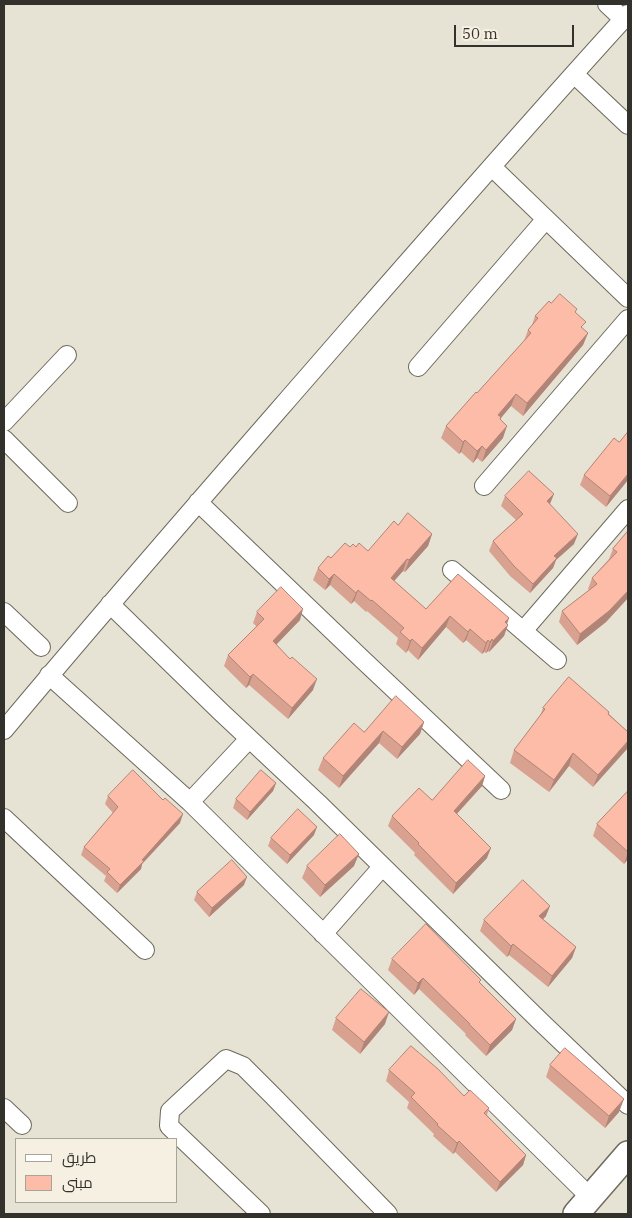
<!DOCTYPE html>
<html>
<head>
<meta charset="utf-8">
<style>
	body { margin:0 }
	#map { position:relative; width:632px; height:1218px; overflow:hidden; background:#e7e3d4; font-family:"IBM Plex Serif",Cairo,serif }
	canvas { display:block }
	.frame { position:absolute; inset:0; border:5px solid #32312b; pointer-events:none }
	.legend { position:absolute; left:15px; top:1138px; width:162px; height:65px; box-sizing:border-box; background:#f5f0e1; border:1px solid #a7a498; margin:0; padding:6px 9px; list-style:none; font-size:15px; color:#32312b }
	.legend li { display:flex; align-items:center; gap:10px; height:25px }
	.legend b { width:25px; border:1px solid #a7a498 }
	.scale { position:absolute; left:454px; top:25px; width:120px; height:22px; box-sizing:border-box; border:2px solid #32312b; border-top:0; padding-left:6px; font-size:15px; line-height:18px; white-space:nowrap; color:#32312b; -webkit-text-stroke:4px #f5f0e1; paint-order:stroke }
</style>
</head>
<body>
<div id="map">
<canvas width="632" height="1218"></canvas>
<div class="frame"></div>
<ul class="legend">
<li><b style="height:6px;background:#fff"></b>طريق</li>
<li><b style="height:14px;background:#fcbca8"></b>مبنى</li>
</ul>
<div class="scale">50 m</div>
</div>
<script>
const ctx = document.querySelector('canvas').getContext('2d');
ctx.lineJoin = 'round';
function stroke(path, color, width, dash) { ctx.strokeStyle = color; ctx.lineWidth = width; ctx.lineCap = dash ? 'butt' : 'round'; ctx.setLineDash(dash || []); ctx.stroke(path); }
function fill(path, color) { ctx.fillStyle = color; ctx.fill(path, 'evenodd'); }
const minor = new Path2D(`
	M607,4L623,19
	M574,74L628,125
	M492,167L628,298
	M418,367L546,219
	M4,422L67,355
	M4,439L68,503
	M484,486L628,319
	M198,502L362,659L501,790
	M452,570L557,660
	M110,604L221,712L318,803L541,1022L628,1105
	M4,612L41,647
	M523,631L628,509
	M49,675L190,802L591,1198
	M4,730C119,592 238,457 356,321C446,218 536,115 628,14
	M190,802L249,739
	M4,818L145,950
	M323,934L382,867
	M4,1108L22,1125
	M261,1214L169,1126L170,1111L226,1059L243,1066L274,1097L388,1214`);
const secondary = new Path2D(`
	M576,1214L628,1154`);
stroke(minor, '#6d695c', 20);
stroke(secondary, '#6d695c', 28);
stroke(minor, '#fff', 18);
stroke(secondary, '#fff', 25);
fill(new Path2D(`
	M551,303L576,313L583,329L588,333L583,345L523,416L511,406L500,419L503,438L482,462L477,458L473,463L461,452L459,454L441,438L446,426L477,393L524,341L528,330L532,325L535,316Z
	M619,442L628,480L606,507L580,485L584,475Z
	M505,496L550,504L574,544L556,560L553,568L530,593L510,576L489,551L493,541L516,520L501,506Z
	M398,525L432,534L428,546L405,572L403,571L394,581L426,609L509,618L504,636L489,652L488,651L486,653L484,652L482,654L466,640L463,643L446,627L418,660L408,650L406,653L396,644L398,638L367,611L366,612L354,601L351,604L330,585L325,590L313,580L318,568L331,558L350,547H356L368,551Z
	M628,531V598L606,622L577,645L559,622L562,611L589,590L588,589L592,578L609,559L613,549Z
	M257,612L300,620L276,645L313,690L288,719L249,685L246,688L224,666L228,655L257,627L253,623Z
	M543,708L609,712V714L628,732L593,787L569,766L549,792L510,763L514,750L540,716Z
	M424,722L420,734L397,759L379,743L339,788L318,770L323,758L364,732Z
	M485,776L482,786L457,814L487,858L453,894L414,855L415,853L388,826L392,816L432,800Z
	M276,783L273,791L247,820L233,808L236,799Z
	M628,791V859L624,864L593,836L597,824Z
	M108,796L180,823L142,864L141,869L117,893L104,881L106,876L81,855L84,847L113,813L105,804Z
	M314,835L287,864L268,846L271,838Z
	M307,866H354L320,897L302,878Z
	M244,885L209,917L194,900L197,892Z
	M546,916L543,919L576,947L572,958L548,987L509,955L507,957L480,931L484,920Z
	M392,959L480,983L516,1019L512,1030L486,1056L465,1035L466,1034L419,989L414,995L388,970Z
	M336,1018L385,1024L360,1054L332,1030Z
	M550,1065L619,1112L605,1128L546,1077Z
	M389,1070L464,1096L489,1108L487,1115L526,1155L523,1165L496,1192L455,1152L453,1154L433,1136L434,1134L407,1108L409,1102L386,1081Z`), '#d9a290');
fill(new Path2D(`
	M588,333L583,345L523,416L527,403Z
	M516,394L511,406L500,419L498,415Z
	M507,426L503,438L482,462L486,450Z
	M465,440L461,452L459,454L463,442Z
	M482,446L477,458L473,463L477,451Z
	M628,474V480L606,507L610,496Z
	M554,494L550,504L544,510L547,501Z
	M432,534L428,546L405,572L409,560Z
	M578,534L574,544L556,560L553,568L530,593L533,584L554,556Z
	M407,559L403,571L387,589L391,578Z
	M334,574L330,585L325,590L329,579Z
	M358,590L354,601L351,604L356,593Z
	M628,591V598L606,622L577,645L580,634Z
	M303,609L300,620L269,652L273,641Z
	M450,616L446,627L418,660L422,648Z
	M509,618L505,627L508,625L504,636L489,652L493,641L505,622Z
	M470,629L466,640L463,643L468,632Z
	M412,639L408,650L406,653L410,641Z
	M492,639L488,651L486,653L490,642Z
	M488,640L484,652L482,654L486,643Z
	M253,674L249,685L246,688L250,677Z
	M317,679L313,690L288,719L292,708Z
	M424,722L420,734L397,759L402,747Z
	M383,731L379,743L339,788L343,776Z
	M628,741V748L593,787L598,775Z
	M573,753L569,766L549,792L554,780Z
	M485,776L482,786L450,821L454,811Z
	M276,783L273,791L247,820L250,812Z
	M183,814L180,823L142,864L141,869L117,893L120,885Z
	M317,827L314,835L287,864L290,855Z
	M491,848L487,858L453,894L456,883Z
	M628,852V859L624,864Z
	M359,854L354,866L320,897L325,885Z
	M247,877L244,885L209,917L212,908Z
	M550,906L546,916L535,927L539,916Z
	M513,944L509,955L507,957L511,946Z
	M576,947L572,958L548,987L552,976Z
	M423,978L419,989L414,995L418,983Z
	M389,1012L385,1024L360,1054L364,1042Z
	M516,1019L512,1030L486,1056L490,1045Z
	M624,1099L619,1112L605,1128L609,1116Z
	M459,1141L455,1152L453,1154L457,1143Z
	M526,1155L523,1165L496,1192L500,1182Z`), '#b08476');
const building = new Path2D(`
	M560,294L577,309L575,312L586,322L581,327L588,333L527,403L516,394L498,415L501,417L500,419L507,426L486,450L482,446L477,451L465,440L463,442L446,426L476,392L477,393L531,333L528,330L538,318L535,316L549,301L551,303Z
	M628,432V474L610,496L584,475L614,438L619,442Z
	M529,471L554,494L547,501L578,534L554,556L557,558L533,584L514,566L493,541L523,514L505,496Z
	M408,513L432,534L409,560L407,559L391,578L426,609L458,574L509,618L505,622L508,625L493,641L492,639L490,642L488,640L486,643L470,629L468,632L450,616L422,648L412,639L410,641L400,632L404,628L372,600L371,601L358,590L356,593L334,574L329,579L318,568L328,556L331,558L345,543L350,547L353,544L356,547L359,543L368,551L394,521L398,525Z
	M628,531V591L609,611L580,634L562,611L597,584L592,578L617,552L613,549Z
	M281,587L303,609L273,641L290,659L292,657L317,679L292,708L253,674L250,677L228,655L264,619L257,612Z
	M569,677L609,712L608,714L628,732V741L598,775L573,753L554,780L514,750L545,709L543,708Z
	M396,696L424,722L402,747L383,731L343,776L323,758L354,723L364,732Z
	M468,760L485,776L454,811L491,848L456,883L418,844L419,843L392,816L419,788L432,800Z
	M133,770L163,800L165,798L183,814L142,860L144,861L120,885L107,872L110,869L84,847L118,807L108,796Z
	M261,770L276,783L250,812L236,799Z
	M628,791V852L597,824Z
	M298,809L317,827L290,855L271,838Z
	M340,834L359,854L325,885L307,866Z
	M232,860L247,877L212,908L197,892Z
	M523,880L550,906L539,916L576,947L552,976L513,944L511,946L484,920Z
	M426,924L481,980L479,982L516,1019L490,1045L469,1024H470L423,978L418,983L392,959Z
	M361,989L389,1012L364,1042L336,1018Z
	M411,1046L438,1069L464,1096L470,1090L489,1108L484,1113L526,1155L500,1182L459,1141L457,1143L437,1125L438,1124L411,1097L415,1093L389,1070Z
	M565,1048L624,1099L609,1116L550,1065Z`);
fill(building, '#fcbca8');
stroke(building, '#b08476', 1);
</script>
</body>
</html>
